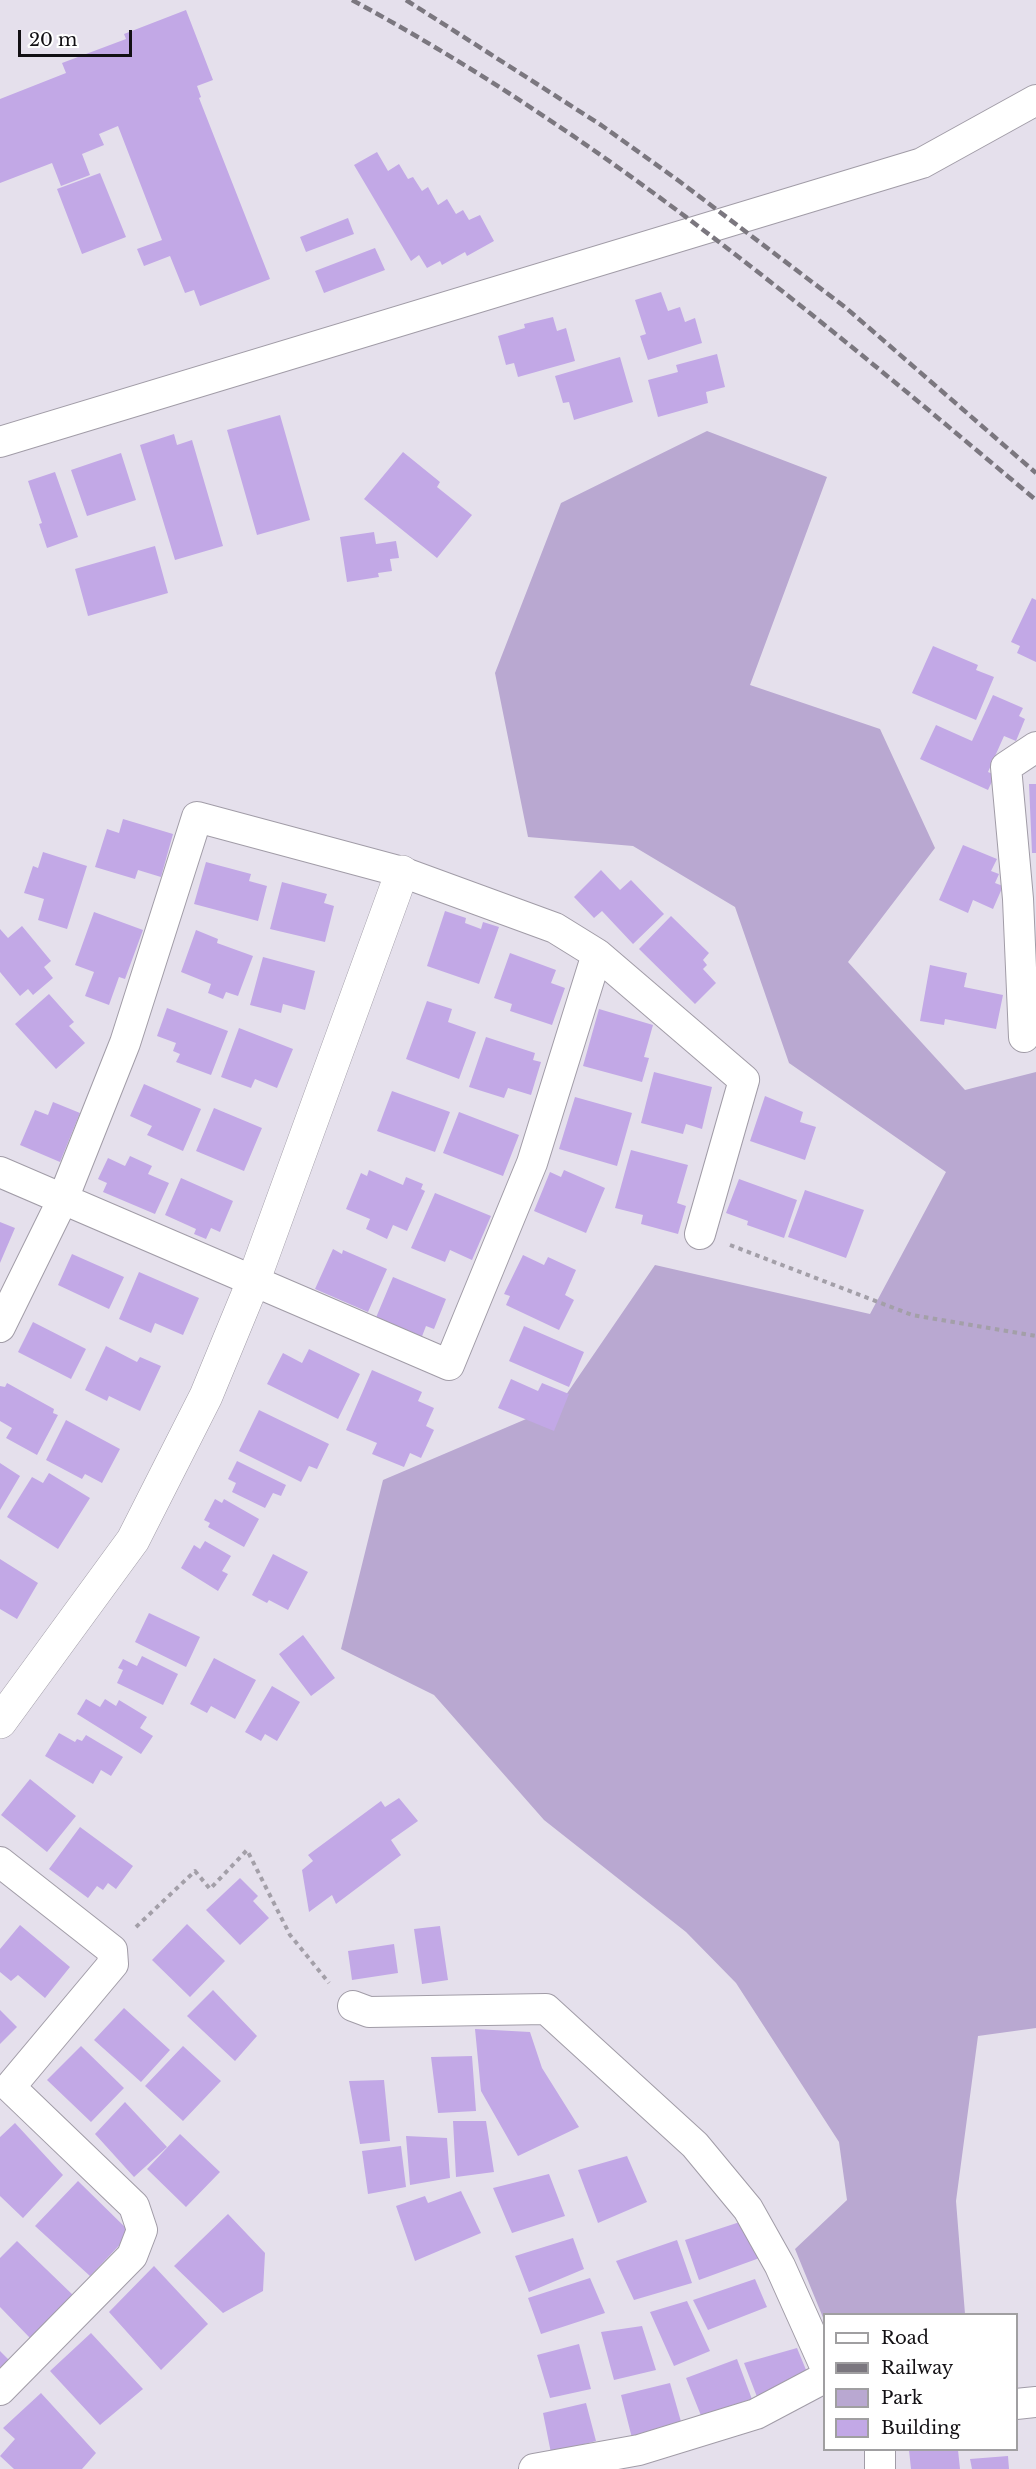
<!DOCTYPE html>
<html>
<head>
<meta charset="utf-8">
<style>
	body { margin:0 }
	#map { position:relative; width:1036px; height:2469px; overflow:hidden; background:#e5e0ec; font-family:"Libre Baskerville",serif }
	canvas { display:block }
	.legend { position:absolute; left:823px; top:2313px; width:195px; height:138px; box-sizing:border-box; background:#fff; border:2px solid #a09fa1; margin:0; padding:8px 10px; list-style:none; font-size:18px; color:#121014 }
	.legend li { display:flex; align-items:center; gap:12px; height:30px }
	.legend b { width:30px; border:2px solid #a09fa1 }
	.scale { position:absolute; left:18px; top:30px; width:114px; height:27px; box-sizing:border-box; border:3px solid #121014; border-top:0; padding-left:8px; font-size:18px; line-height:21px; white-space:nowrap; color:#121014; -webkit-text-stroke:4px #fff; paint-order:stroke }
</style>
</head>
<body>
<div id="map">
<canvas width="1036" height="2469"></canvas>
<ul class="legend">
<li><b style="height:8px;background:#fff"></b>Road</li>
<li><b style="height:8px;background:#7b777f"></b>Railway</li>
<li><b style="height:16px;background:#b9a8d1"></b>Park</li>
<li><b style="height:16px;background:#c2a8e6"></b>Building</li>
</ul>
<div class="scale">20 m</div>
</div>
<script>
const ctx = document.querySelector('canvas').getContext('2d');
ctx.lineJoin = 'round';
function fill(path, color) { ctx.fillStyle = color; ctx.fill(path, 'evenodd'); }
function stroke(path, color, width, dash) { ctx.strokeStyle = color; ctx.lineWidth = width; ctx.lineCap = dash ? 'butt' : 'round'; ctx.setLineDash(dash || []); ctx.stroke(path); }
fill(new Path2D(`
	M707,431L827,477L750,685L880,729L935,848L848,962L965,1090L1036,1072V2028L978,2036L956,2201L965,2314H824V2320L795,2249L847,2200L839,2142L736,1983L686,1932L544,1820L434,1695L341,1649L383,1480L559,1405L655,1265L870,1314L946,1172L789,1063L735,907L633,846L528,837L495,673L561,503Z`), '#b9a8d1');
fill(new Path2D(`
	M186,10L213,80L197,86L201,97L199,98L270,279L200,306L194,290L185,293L170,256L144,266L137,249L162,240L118,126L99,134L104,145L82,154L90,175L61,186L52,163L0,183V99L66,73L62,63L126,39L124,34Z
	M377,152L388,171L399,164L408,179L413,177L422,191L428,187L438,205L447,199L456,214L463,210L469,220L480,215L494,241L467,256L465,252L442,265L440,261L427,268L419,255L411,261L354,165Z
	M100,173L126,237L82,254L57,189Z
	M348,218L354,234L306,252L300,237Z
	M375,248L385,270L324,293L315,271Z
	M661,292L668,311L680,307L685,322L695,318L702,343L648,360L640,336L646,334L635,300Z
	M553,317L557,331L566,328L575,361L518,377L514,363L506,365L498,336L525,328L524,324Z
	M717,354L725,387L706,392L708,403L658,417L648,380L678,372L676,365Z
	M620,357L633,402L574,420L569,402L563,403L555,376Z
	M280,415L310,520L257,535L227,430Z
	M174,434L177,445L192,440L223,546L175,560L140,445Z
	M403,452L440,482L437,487L472,515L437,558L364,499Z
	M121,453L136,500L87,516L71,470Z
	M55,472L78,537L47,548L39,524L42,523L28,481Z
	M374,532L376,544L396,541L399,558L390,559L392,571L378,573L379,577L347,582L340,537Z
	M155,546L168,593L88,616L75,569Z
	M1032,598L1036,600V662L1017,653L1020,646L1011,642Z
	M933,646L978,665L976,670L994,677L976,720L912,693Z
	M993,695L1023,708L1019,716L1025,719L1016,741L1004,736L988,772L995,775L988,790L920,759L936,725L972,741Z
	M1029,784H1036V853H1032Z
	M123,819L173,834L161,877L138,870L135,879L95,867L107,829L119,833Z
	M963,845L997,859L991,871L999,874L995,883L1003,886L993,909L973,900L968,913L939,900Z
	M43,852L87,866L67,929L38,920L44,899L24,893L33,866L38,868Z
	M206,862L251,874L249,881L267,886L258,921L194,904Z
	M601,870L620,890L631,880L664,914L633,944L602,911L594,918L574,897Z
	M282,882L327,894L324,903L334,906L325,942L270,929Z
	M445,911L466,918L465,923L481,929L483,922L499,927L479,984L427,966Z
	M94,912L143,930L125,979L119,977L109,1005L85,996L94,972L75,965Z
	M671,916L709,953L703,960L707,965L703,969L716,983L695,1004L639,949Z
	M22,926L51,961L44,967L53,978L33,995L28,989L20,996L0,972V929L8,938Z
	M196,930L218,939L217,943L253,956L238,996L226,992L223,999L208,993L211,984L181,972Z
	M510,953L556,970L551,983L565,988L552,1025L510,1011L512,1004L494,998Z
	M263,957L315,971L305,1010L283,1004L281,1013L250,1005Z
	M930,965L967,973L964,987L1003,995L996,1029L945,1019L944,1025L920,1021Z
	M49,994L74,1022L69,1026L85,1043L56,1069L15,1024Z
	M427,1001L452,1009L448,1022L476,1032L459,1079L406,1059Z
	M167,1008L228,1031L211,1075L176,1062L180,1054L173,1051L176,1043L157,1036Z
	M599,1009L653,1025L644,1057L649,1058L642,1082L583,1066Z
	M239,1028L293,1049L277,1088L255,1079L251,1088L221,1077Z
	M486,1037L535,1053L533,1060L541,1062L531,1095L508,1088L504,1098L469,1087Z
	M654,1072L712,1087L702,1129L686,1124L683,1134L641,1123Z
	M144,1084L201,1109L183,1151L147,1135L152,1126L130,1116Z
	M392,1091L450,1112L435,1152L377,1131Z
	M765,1096L803,1112L800,1122L816,1127L805,1160L750,1141Z
	M575,1097L632,1113L617,1166L559,1149Z
	M53,1102L80,1113L60,1162L20,1145L35,1110L48,1115Z
	M214,1108L262,1128L244,1171L196,1151Z
	M459,1112L519,1135L503,1176L443,1153Z
	M631,1150L688,1165L677,1203L686,1206L678,1234L641,1224L643,1215L615,1208Z
	M130,1156L152,1166L148,1174L169,1183L155,1214L103,1192L107,1183L98,1179L108,1158L125,1166Z
	M369,1170L403,1185L406,1177L423,1184L421,1189L425,1191L407,1231L393,1225L387,1239L366,1229L370,1219L346,1209L361,1173L367,1176Z
	M564,1170L605,1188L586,1233L534,1211L550,1172L561,1177Z
	M181,1178L233,1201L220,1232L211,1228L206,1239L194,1234L196,1229L165,1215Z
	M739,1179L797,1200L784,1238L747,1225L748,1221L726,1213Z
	M805,1190L864,1210L846,1258L788,1237Z
	M435,1193L491,1216L472,1260L450,1250L445,1262L411,1248Z
	M0,1222L15,1228L0,1263Z
	M333,1249L342,1254L343,1250L387,1269L368,1312L315,1289Z
	M72,1254L124,1277L109,1309L58,1285Z
	M523,1255L544,1265L548,1257L576,1270L565,1295L574,1300L559,1330L506,1305L510,1296L504,1294Z
	M139,1272L199,1298L183,1335L155,1323L151,1333L119,1319Z
	M393,1277L446,1299L434,1329L426,1326L421,1339L375,1320Z
	M33,1322L86,1349L71,1379L18,1352Z
	M524,1326L584,1352L569,1387L509,1361Z
	M106,1346L137,1362L140,1357L161,1366L140,1411L109,1396L107,1401L85,1390Z
	M309,1349L360,1374L338,1419L267,1384L283,1353L302,1363Z
	M372,1370L422,1392L418,1401L434,1408L426,1426L434,1430L421,1458L410,1453L404,1467L372,1454L377,1443L346,1430Z
	M511,1379L538,1391L542,1383L569,1394L554,1431L498,1408Z
	M7,1383L54,1409L53,1413L58,1415L37,1455L6,1438L12,1428L0,1421V1386L5,1387Z
	M259,1410L329,1444L317,1469L309,1466L301,1482L239,1451Z
	M66,1420L120,1449L102,1483L85,1474L82,1479L46,1460Z
	M237,1461L286,1485L281,1496L273,1493L265,1508L232,1492L236,1483L228,1479Z
	M0,1463L20,1476L0,1510Z
	M49,1473L90,1498L58,1549L7,1517L32,1477L43,1483Z
	M215,1499L222,1503L224,1499L259,1519L244,1547L208,1527L210,1523L204,1520Z
	M205,1541L231,1556L222,1571L228,1574L218,1591L181,1568L194,1545L200,1549Z
	M273,1554L308,1572L288,1610L269,1600L267,1603L252,1595Z
	M0,1559L38,1583L17,1619L0,1609Z
	M149,1613L200,1637L186,1667L135,1642Z
	M303,1635L335,1678L311,1696L279,1654Z
	M142,1656L178,1674L163,1705L117,1683L123,1670L118,1668L123,1659L137,1666Z
	M214,1658L256,1680L235,1719L211,1706L207,1713L190,1704Z
	M272,1686L300,1702L277,1741L265,1734L261,1741L245,1732Z
	M86,1699L100,1707L105,1699L116,1706L119,1700L147,1717L140,1728L153,1736L141,1754L77,1714Z
	M59,1733L75,1742L77,1739L82,1741L86,1735L123,1757L111,1776L101,1770L93,1784L45,1756Z
	M30,1779L76,1816L47,1852L1,1815Z
	M399,1798L418,1821L391,1840L401,1855L336,1904L332,1895L309,1912L302,1870L313,1861L308,1855L381,1801L385,1807Z
	M80,1827L133,1866L116,1889L108,1883L103,1890L97,1886L88,1898L49,1869Z
	M240,1878L258,1896L253,1901L269,1918L240,1945L206,1910Z
	M187,1924L225,1961L190,1997L152,1960Z
	M20,1925L70,1967L45,1998L18,1975L11,1981L0,1972V1949Z
	M440,1926L448,1980L422,1984L414,1929Z
	M394,1944L398,1973L352,1980L348,1951Z
	M213,1990L257,2036L235,2061L187,2016Z
	M124,2008L170,2050L141,2082L94,2040Z
	M0,2010L17,2027L0,2044Z
	M475,2029L530,2032L542,2068L579,2127L518,2156L481,2091Z
	M81,2046L124,2088L91,2122L47,2080Z
	M183,2046L221,2081L183,2121L145,2086Z
	M472,2056L476,2111L438,2113L431,2057Z
	M384,2080L390,2141L360,2144L349,2081Z
	M125,2102L167,2147L134,2177L95,2134Z
	M453,2121H486L494,2172L456,2177Z
	M15,2123L63,2175L23,2218L0,2196V2137Z
	M180,2134L220,2172L186,2207L147,2169Z
	M406,2136L447,2138L450,2178L410,2185Z
	M401,2146L406,2187L368,2194L362,2151Z
	M627,2156L647,2202L598,2223L578,2170Z
	M549,2174L565,2216L512,2233L493,2188Z
	M78,2181L131,2233L90,2276L35,2226Z
	M461,2191L481,2233L415,2261L396,2206L425,2196L428,2203Z
	M228,2214L265,2253L263,2291L223,2313L174,2266Z
	M746,2220L765,2256L699,2280L685,2240Z
	M573,2238L584,2269L529,2292L515,2256Z
	M677,2240L692,2283L634,2300L616,2261Z
	M17,2241L75,2297L31,2339L0,2307V2258Z
	M154,2266L208,2324L161,2370L109,2312Z
	M590,2278L605,2313L541,2334L528,2298Z
	M755,2279L767,2307L708,2330L693,2300Z
	M687,2301L710,2351L674,2366L650,2312Z
	M642,2326L656,2370L614,2380L601,2332Z
	M91,2333L143,2389L100,2425L50,2371Z
	M579,2344L591,2389L550,2398L537,2355Z
	M797,2348L811,2382L759,2402L744,2363Z
	M0,2351L9,2360L0,2369Z
	M737,2359L753,2402L702,2418L686,2378Z
	M670,2383L682,2425L632,2438L621,2395Z
	M41,2393L96,2453L82,2469H14L0,2456L15,2439L3,2428Z
	M586,2403L596,2441L551,2453L543,2413Z
	M909,2450H958L960,2469H911Z
	M1008,2456L1009,2469H972L970,2459Z`), '#c2a8e6');
const minor = new Path2D(`
	M0,442L922,163L1036,100
	M1024,1037L1018,899L1006,767L1036,747
	M0,1172L449,1365L532,1163L597,954
	M0,1327L63,1199L125,1043L197,817L402,872L555,928L597,954L744,1080L700,1234
	M0,1862L112,1950L113,1964L10,2087L134,2206L142,2230L132,2256L0,2390
	M353,2006L369,2012L546,2009L695,2145L748,2209L780,2266L824,2364
	M1016,2404L1036,2402
	M880,2450V2469
	M534,2469L639,2450L756,2414L824,2378`);
const tertiary = new Path2D(`
	M0,1722L133,1540L206,1396L253,1282L402,872`);
stroke(minor, '#a19ca7', 32);
stroke(tertiary, '#a19ca7', 34);
stroke(new Path2D(`
	M730,1245L912,1315L1036,1336
	M136,1927L195,1871L210,1889L247,1850L290,1935L329,1983`), '#a39fa8', 4, [4.5, 4.5]);
stroke(minor, '#fff', 30);
stroke(tertiary, '#fff', 33);
stroke(new Path2D(`
	M352,0C602,135 819,318 1036,500
	M406,0L601,125L679,181L845,307L1036,473`), '#7b777f', 4.5, [9, 4.5]);
</script>
</body>
</html>
